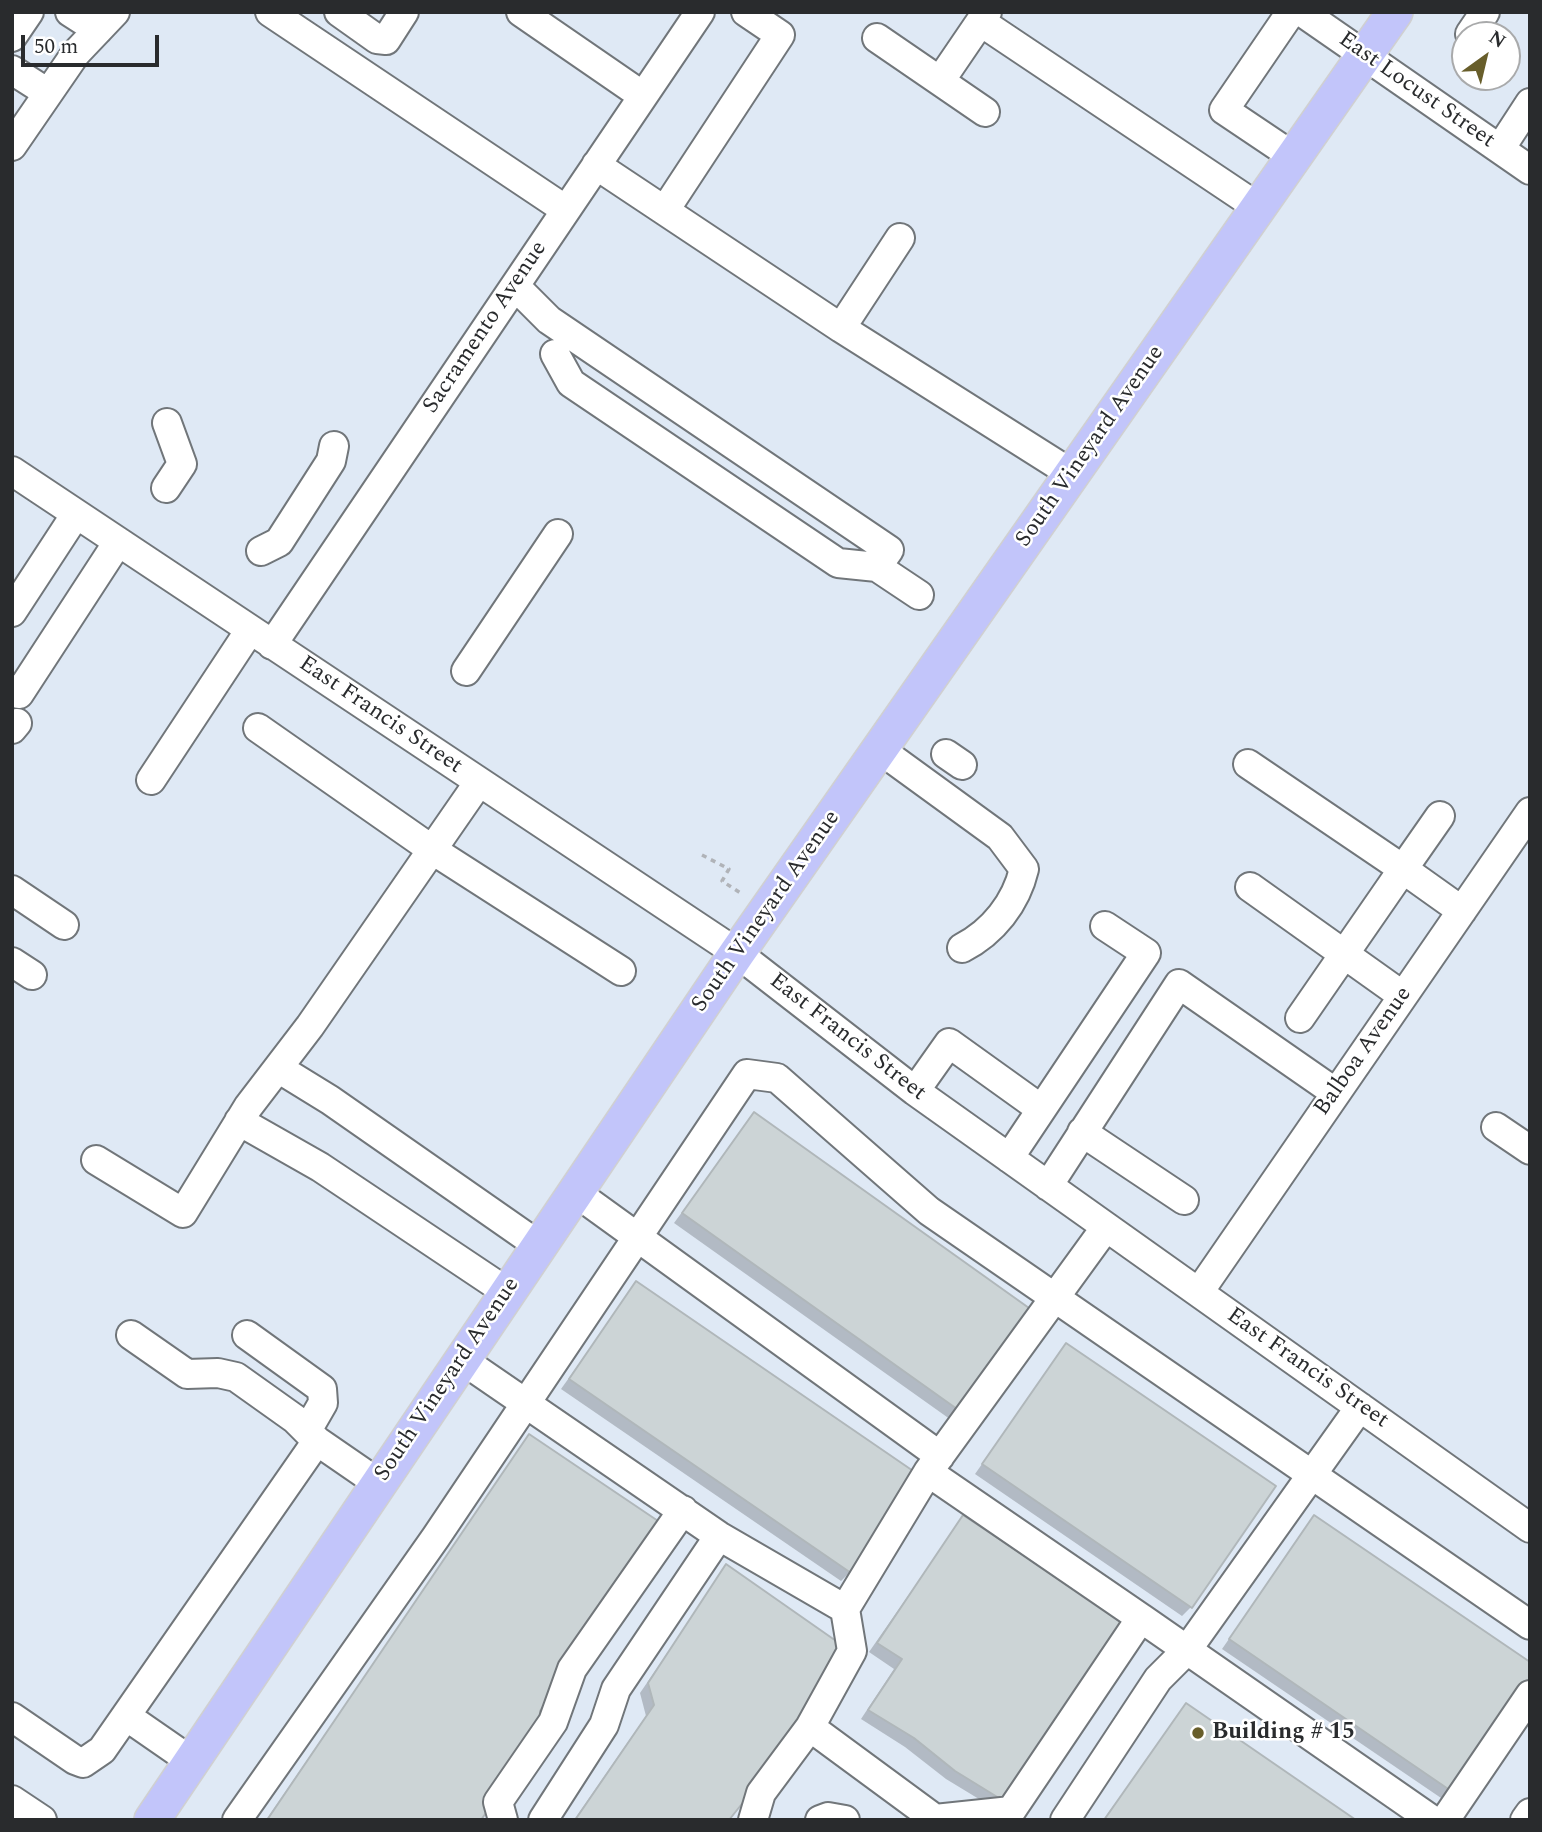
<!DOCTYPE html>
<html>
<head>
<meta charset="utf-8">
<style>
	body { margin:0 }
	#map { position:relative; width:1542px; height:1832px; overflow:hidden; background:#f1f5fb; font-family:Spectral,serif }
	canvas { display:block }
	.frame { position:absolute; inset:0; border:14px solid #292b2d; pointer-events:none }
	.north { position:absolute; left:1451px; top:21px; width:70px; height:70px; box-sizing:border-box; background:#fff; border:2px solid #a9aaab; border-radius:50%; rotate:34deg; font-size:19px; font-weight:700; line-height:28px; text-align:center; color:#292b2d }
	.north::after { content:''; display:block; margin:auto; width:24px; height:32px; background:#685e2b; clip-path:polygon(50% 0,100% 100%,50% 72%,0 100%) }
	.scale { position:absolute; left:21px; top:35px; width:138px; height:32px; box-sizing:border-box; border:4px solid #292b2d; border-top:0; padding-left:9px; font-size:21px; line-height:24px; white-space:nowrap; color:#292b2d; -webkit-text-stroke:5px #fff; paint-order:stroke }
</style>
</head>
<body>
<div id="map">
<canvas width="1542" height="1832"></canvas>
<div class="frame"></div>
<div class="north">N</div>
<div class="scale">50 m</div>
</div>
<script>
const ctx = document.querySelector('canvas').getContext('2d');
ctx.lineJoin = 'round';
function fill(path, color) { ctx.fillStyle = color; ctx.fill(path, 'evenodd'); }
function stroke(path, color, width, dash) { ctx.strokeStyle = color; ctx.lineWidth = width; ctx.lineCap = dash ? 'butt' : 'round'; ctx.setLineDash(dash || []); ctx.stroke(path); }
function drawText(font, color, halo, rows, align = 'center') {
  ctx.font = font + ' Spectral,serif'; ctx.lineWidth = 5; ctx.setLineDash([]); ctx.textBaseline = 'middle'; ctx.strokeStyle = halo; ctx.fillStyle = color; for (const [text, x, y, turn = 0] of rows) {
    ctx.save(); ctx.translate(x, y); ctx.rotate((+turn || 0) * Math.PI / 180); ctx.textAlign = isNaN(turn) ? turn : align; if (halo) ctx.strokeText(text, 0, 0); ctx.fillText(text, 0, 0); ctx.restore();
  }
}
fill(new Path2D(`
	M12,12H1530V1820H12ZM1465,35H1507V77H1465Z`), '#dfe9f5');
fill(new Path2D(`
	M754,1115L1033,1314L954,1422L674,1223Z
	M637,1283L850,1572L841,1581L561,1389Z
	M1066,1345L1191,1607L1182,1616L975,1474Z
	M529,1436L538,1710L479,1820H266Z
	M963,1517L1124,1625L997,1810L946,1779L905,1747L861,1719L894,1669L869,1652Z
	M1314,1517L1491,1729L1444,1800L1222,1649Z
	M726,1567L788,1729L727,1820H574L646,1716L640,1693Z
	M1186,1706L1353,1820H1103Z`), '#0003');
const building = new Path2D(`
	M754,1112L1036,1313L964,1414L682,1213Z
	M636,1281L919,1475L851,1573L569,1379Z
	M1066,1343L1276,1486L1192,1608L982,1464Z
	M529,1434L667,1527L540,1711L543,1731L481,1820H267Z
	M963,1515L1127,1624L1007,1803L955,1771L914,1738L868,1710L902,1659L877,1643Z
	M1314,1515L1530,1662V1680L1492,1730L1454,1793L1229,1639Z
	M726,1564L849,1650L790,1730L757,1785L729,1820H575L654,1705L648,1683Z
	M1186,1703L1356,1820H1104Z`);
fill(building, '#ccd4d6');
stroke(building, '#b0b7ba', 2);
const minor = new Path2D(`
	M70,12L98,30
	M270,12L566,210
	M339,12L377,39L386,40L404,12
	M521,12L643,96
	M1291,12L1224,110L1294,157
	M1302,12L1530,170
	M981,22L1259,208
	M1470,34L1485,12
	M12,37L29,12
	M877,38L985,112
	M12,70L48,93
	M940,81L987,12
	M12,146L76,53L115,12
	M1500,149L1530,103
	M596,165L841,328L900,238
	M665,210L780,35L746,12
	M515,286L549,320L889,550L877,567
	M841,328L1072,474
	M555,354L571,383L838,563L877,567L919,595
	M12,471L737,953L915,1091L1530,1528
	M166,488L182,464L167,423
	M261,551L279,542L331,461L334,446
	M12,612L76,514
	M272,645L700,12
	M466,671L558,534
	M12,689L19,694L118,542
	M258,728L434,851L621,971
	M12,729L17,723
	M879,749L1000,837L1024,869C1016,903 993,932 962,948
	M946,754L962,765
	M1248,764L1403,869L1440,816
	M151,780L250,630
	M1250,887L1403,996
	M12,890L64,925
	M12,962L32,975
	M1300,1018L1403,869L1462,911
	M278,1068L330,1100L538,1245
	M915,1091L949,1043L1041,1109
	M239,1121L320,1167L507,1292
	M1496,1127L1530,1150
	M1082,1132L1184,1200
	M1009,1158L1146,953L1105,926
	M96,1160L183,1213L248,1107L310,1026L479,782
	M1048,1186L1179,984L1336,1093
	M575,1192L940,1456
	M1199,1292L1530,812
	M131,1335L187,1374L218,1373L236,1377L295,1419L317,1441
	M247,1335L322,1389L323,1403L308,1429
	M461,1359L719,1536L845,1609L928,1472L1106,1227
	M928,1472L1141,1618
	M126,1716L191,1761
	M12,1717L75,1760L83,1763L102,1750L317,1441L378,1483
	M810,1727L852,1651L845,1609
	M12,1800L42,1820
	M237,1820L436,1537L747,1074L777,1078L929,1211L1530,1625
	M503,1820L498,1802L553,1722L572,1669L683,1510
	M543,1820L604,1725L616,1689L719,1536
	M753,1820L761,1793L810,1727L935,1819L1011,1811L1141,1618L1432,1820
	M820,1820L828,1817L845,1820
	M1065,1820L1158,1679L1187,1650L1360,1407
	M1445,1820L1530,1695
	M1525,1820L1530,1813`);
const major = new Path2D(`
	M152,1820L737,953L1395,12`);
stroke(minor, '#71767a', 32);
stroke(major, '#d0d0d1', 38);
stroke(new Path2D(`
	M702,855L729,869L722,881L742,894`), '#b0b3b8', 3.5, [5, 5]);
stroke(minor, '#fff', 28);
stroke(major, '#c2c5fa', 35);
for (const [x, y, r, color] of [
	[1198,1733,7,"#685e2b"]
]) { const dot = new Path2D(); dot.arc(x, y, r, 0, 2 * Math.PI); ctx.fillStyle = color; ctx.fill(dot); stroke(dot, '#fff', 2.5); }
drawText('23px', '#292b2d', '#fff', [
	["East Locust Street",1416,91,35],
	["Sacramento Avenue",486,328,-56],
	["South Vineyard Avenue",1091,447,-55],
	["East Francis Street",380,716,34],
	["South Vineyard Avenue",767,912,-55],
	["East Francis Street",847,1038,38],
	["Balboa Avenue",1364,1052,-55],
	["East Francis Street",1307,1369,35],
	["South Vineyard Avenue",448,1380,-56]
]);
drawText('bold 23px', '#292b2d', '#fff', [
	["Building # 15",1212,1733]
], 'left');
</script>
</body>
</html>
